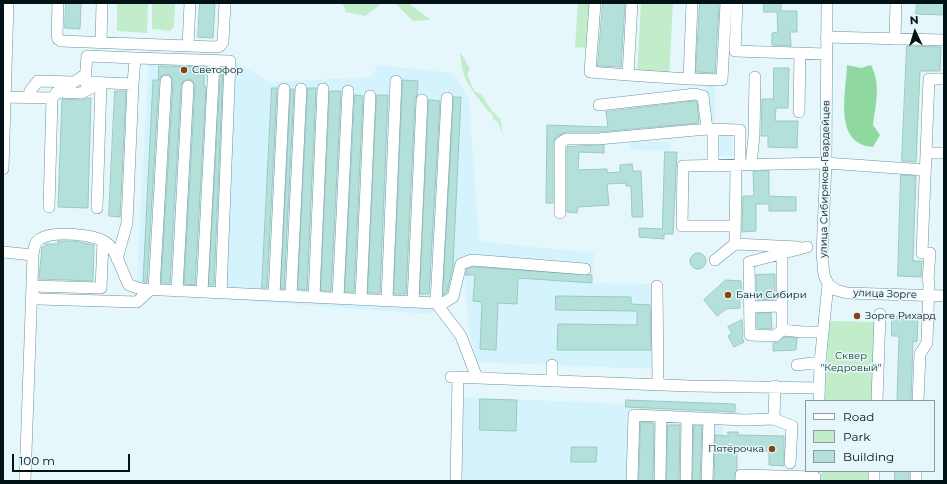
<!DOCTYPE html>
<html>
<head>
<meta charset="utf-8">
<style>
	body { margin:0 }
	#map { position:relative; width:947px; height:484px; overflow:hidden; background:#e6f7fc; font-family:Montserrat,sans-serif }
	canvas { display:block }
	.frame { position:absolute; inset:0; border:4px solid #031216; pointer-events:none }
	.legend { position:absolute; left:805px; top:400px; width:130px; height:72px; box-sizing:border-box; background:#e6f7fc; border:1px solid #8b9ba0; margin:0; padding:5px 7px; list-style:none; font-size:12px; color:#031216 }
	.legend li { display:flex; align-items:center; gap:8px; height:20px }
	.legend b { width:20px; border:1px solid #8b9ba0 }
	.north { position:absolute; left:895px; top:12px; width:40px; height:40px; -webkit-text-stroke:3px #e6f7fc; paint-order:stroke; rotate:356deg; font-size:11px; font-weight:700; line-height:16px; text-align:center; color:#031216 }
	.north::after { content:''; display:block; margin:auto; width:14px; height:18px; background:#031216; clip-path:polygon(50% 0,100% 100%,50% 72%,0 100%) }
	.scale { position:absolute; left:12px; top:454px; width:118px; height:18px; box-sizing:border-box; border:2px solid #031216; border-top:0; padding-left:5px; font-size:12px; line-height:14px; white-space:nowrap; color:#031216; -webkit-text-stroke:3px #e6f7fc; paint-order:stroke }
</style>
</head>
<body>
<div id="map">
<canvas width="947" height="484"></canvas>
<div class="frame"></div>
<ul class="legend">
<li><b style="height:5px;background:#fff"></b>Road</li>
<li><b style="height:11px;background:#c1edca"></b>Park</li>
<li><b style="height:11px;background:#b3e1d9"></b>Building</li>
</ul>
<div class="north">N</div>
<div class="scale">100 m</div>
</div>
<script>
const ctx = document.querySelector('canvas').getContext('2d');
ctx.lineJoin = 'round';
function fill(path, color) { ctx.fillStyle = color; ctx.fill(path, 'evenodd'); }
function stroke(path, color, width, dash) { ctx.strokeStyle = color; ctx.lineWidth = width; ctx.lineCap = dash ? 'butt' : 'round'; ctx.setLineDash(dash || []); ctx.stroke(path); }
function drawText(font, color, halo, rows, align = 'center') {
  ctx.font = font + ' Montserrat,sans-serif'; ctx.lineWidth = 3; ctx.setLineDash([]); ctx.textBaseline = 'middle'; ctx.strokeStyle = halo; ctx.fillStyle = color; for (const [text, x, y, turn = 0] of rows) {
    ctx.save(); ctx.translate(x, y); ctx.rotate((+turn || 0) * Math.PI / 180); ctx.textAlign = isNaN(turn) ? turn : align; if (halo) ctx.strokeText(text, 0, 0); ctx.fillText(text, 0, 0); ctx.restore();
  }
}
fill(new Path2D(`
	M149,56L232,60L270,82L372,77L377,65L453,73L469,99L479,241L594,253L592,283L654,284L653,369L476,362L468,325L465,276L457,302L429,314L136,293Z
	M706,84H715V124H706Z
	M716,133H732V156H716Z
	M630,141L671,142L670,151L630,149Z
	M461,397L628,404L626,400L735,404L743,416L723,426L721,481H461Z`), '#d4f3fc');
fill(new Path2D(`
	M117,3H148L147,33L117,31Z
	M152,3H175L174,27L170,31L152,29Z
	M342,3H379V6L365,16L346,12Z
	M395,3H408L431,20L413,21Z
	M578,3H591L588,48L575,47Z
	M641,3H673L669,78L637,76Z
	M460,53L465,59L470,70L467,74L474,91L481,94L492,111L500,119L503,135L498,122L494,120L492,114L488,111C471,88 463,84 460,53Z
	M829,321L877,322L874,401H825Z
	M822,471H871L870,481H821Z`), '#c1edca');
fill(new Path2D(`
	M847,65L861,68L871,65C881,85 876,103 873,125L880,135L873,147C833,144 846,93 847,65Z`), '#8fd9a0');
const building = new Path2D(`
	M66,3H81L80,29L65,28Z
	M200,3H215L213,38L198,37Z
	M603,3H625L621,67L598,66Z
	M700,3H719L715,73L696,72Z
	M764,3H781V11H797V32H790L791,46L772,45V33L778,32L777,12H764Z
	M917,3H944V15L916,14Z
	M907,46L941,47L940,71H920L916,162L902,161Z
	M159,66L207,67L206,74H204V87H206L195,285L184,284L195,86L192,80L188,79L182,82L181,86L170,283H161L173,81L170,75L166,74L160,77L159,81L147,282H143L153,80H158Z
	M221,68H223L214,285H209Z
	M774,68H789L788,108H776L775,121H798L797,148L768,147V136H761L762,99H773Z
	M403,80L418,81L417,95L415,100L406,294H394Z
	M272,88H277L267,288H262Z
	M308,88H316L307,290L298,289Z
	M291,89H294L284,289H281Z
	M115,91H126L120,217L109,216Z
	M330,91H341L331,291H321Z
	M355,95L363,96L354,292H345Z
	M377,95H388L380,293H368Z
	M454,97H461L453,266L447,292L443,295Z
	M87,98H91L88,208L58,207L62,99L81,100Z
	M429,100L440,101L429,294H420Z
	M695,101L697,102L699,123L598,132H566L556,137L553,143V203H546L547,125L608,127L606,112Z
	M604,145V153L579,152L578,170L607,169V173L620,172V165L632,164L633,171H641L643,217H632L631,186H626V183L607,184L609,205L578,207L577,213L567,212V147Z
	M665,152H677L673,234H664V239L639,237V228L662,229Z
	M769,171V196L796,197V211H769V204H756V231L742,232L743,196H754L753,172Z
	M901,175L916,176L913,261H922L921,277L898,276Z
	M58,241H74L94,245L93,281L39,279L42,247H44L46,244H58Z
	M690 261a8 8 0 1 1 16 0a8 8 0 1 1-16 0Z
	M473,267L592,275V283L518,278L517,304L498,303L496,350L480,349L482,302L473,301L475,275H466L467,269Z
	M773,274H775V299L757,300L756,275Z
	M726,280L741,281L742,299H740V308L726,309L717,316L704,300Z
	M556,296L631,297V304L650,305L651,350H557L558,324L637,325V311L556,310Z
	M771,313L772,329L757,328V314Z
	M892,316L918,317L917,342L913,341L911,401H897L899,336H892Z
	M742,320L743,336L742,337L744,342L734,347L728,336L732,333L728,327Z
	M784,337L797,338L796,350L773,351V343L779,342Z
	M480,399L517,400L516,431L480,430Z
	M626,400L735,404V412L626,407Z
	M641,422L653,423L654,424L653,481H639Z
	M668,425H680L679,481H667Z
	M694,425H702L700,481H693Z
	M728,432H738V435L784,436V466L769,465V451L737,450V470L734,475V481H714L715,435L728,436Z
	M572,447H597L596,462H571Z
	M895,471H909V481H895Z`);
fill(building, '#b3e1d9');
stroke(building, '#9cc8c1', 1);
const minor = new Path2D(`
	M58,3L57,35L58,39L61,41L215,47L220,46L223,42L225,3
	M595,3L590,72L628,75L632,3
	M692,3L689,79L722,80L726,3
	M737,3L735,51L826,54
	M826,37L944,40
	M895,39L896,3
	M101,42L102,3
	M188,46L190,3
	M135,58L230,61L221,293
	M628,75L689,79
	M3,97L52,98L57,92L81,93L101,83L97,208
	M29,97L30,91L38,81L74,82L86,74
	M599,105L687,95L695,94L703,96L707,129L740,130V165
	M799,112L800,53
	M713,129V166
	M926,153H944
	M751,165L754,136L755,77
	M3,169L8,3
	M49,207L52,98
	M560,213V143L566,139H598L707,129
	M735,226H682L683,166L826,163L925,170
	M735,244L736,166
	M3,252L33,255
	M782,255V330L803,332H823
	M117,259L127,223L133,84L85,82L87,56L135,58L133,84
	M715,260L735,244L798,247
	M828,284L836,290L847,293L944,296
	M32,286L101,288L103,241
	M657,286L658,384
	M154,290L166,81
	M177,291L188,86
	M202,292L214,63
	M32,294L38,299L137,302L150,290
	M274,295L284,89
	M291,296L301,89
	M314,297L323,89
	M338,298L348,91
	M361,299L370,96
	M387,300L396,81
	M413,302L422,100
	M436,303L447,98
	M438,306L453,297L461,264L472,260L585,269
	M750,307L782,306
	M782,330L775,336L750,335L749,262L807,247
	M797,365L820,362
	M451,377L690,386L819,388
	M552,381V365
	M819,401L820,362L828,284L824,275L822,253L826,163L827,3
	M877,401L880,314
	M918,401L920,354L927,343L929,282L928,280L930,253H922L929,79H944
	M774,419L792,426L790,463
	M25,481L33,255C34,249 34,242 40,239C53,230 97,234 108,244C118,253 122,273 129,285L141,289L436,303L461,336L477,378
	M456,481L458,377
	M632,481L634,415L744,420L774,419L775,386
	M660,481L661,417
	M686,481L687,418
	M707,481L709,419
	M741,481V475L815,477
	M874,481V471
	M916,481V471`);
stroke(minor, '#6a939e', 12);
stroke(minor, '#fff', 11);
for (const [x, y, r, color] of [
	[184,70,4,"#864414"],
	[728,295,4,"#864414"],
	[857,316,4,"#864414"],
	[772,449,4,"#864414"]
]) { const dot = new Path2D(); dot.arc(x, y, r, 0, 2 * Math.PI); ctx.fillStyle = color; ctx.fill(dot); stroke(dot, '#e6f7fc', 1.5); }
drawText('10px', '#031216', '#e6f7fc', [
	["Светофор",192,70],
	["Бани Сибири",736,295],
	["Зорге Рихард",865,316],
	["Пятёрочка",764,449,"right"]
], 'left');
drawText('10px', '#031216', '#e6f7fc', [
	["улица Сибиряков-Гвардейцев",825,179,-89],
	["улица Зорге",885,294,2]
]);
drawText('10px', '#12311b', '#e6f7fc', [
	["Сквер",851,356],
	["\"Кедровый\"",851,368]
]);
</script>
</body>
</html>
